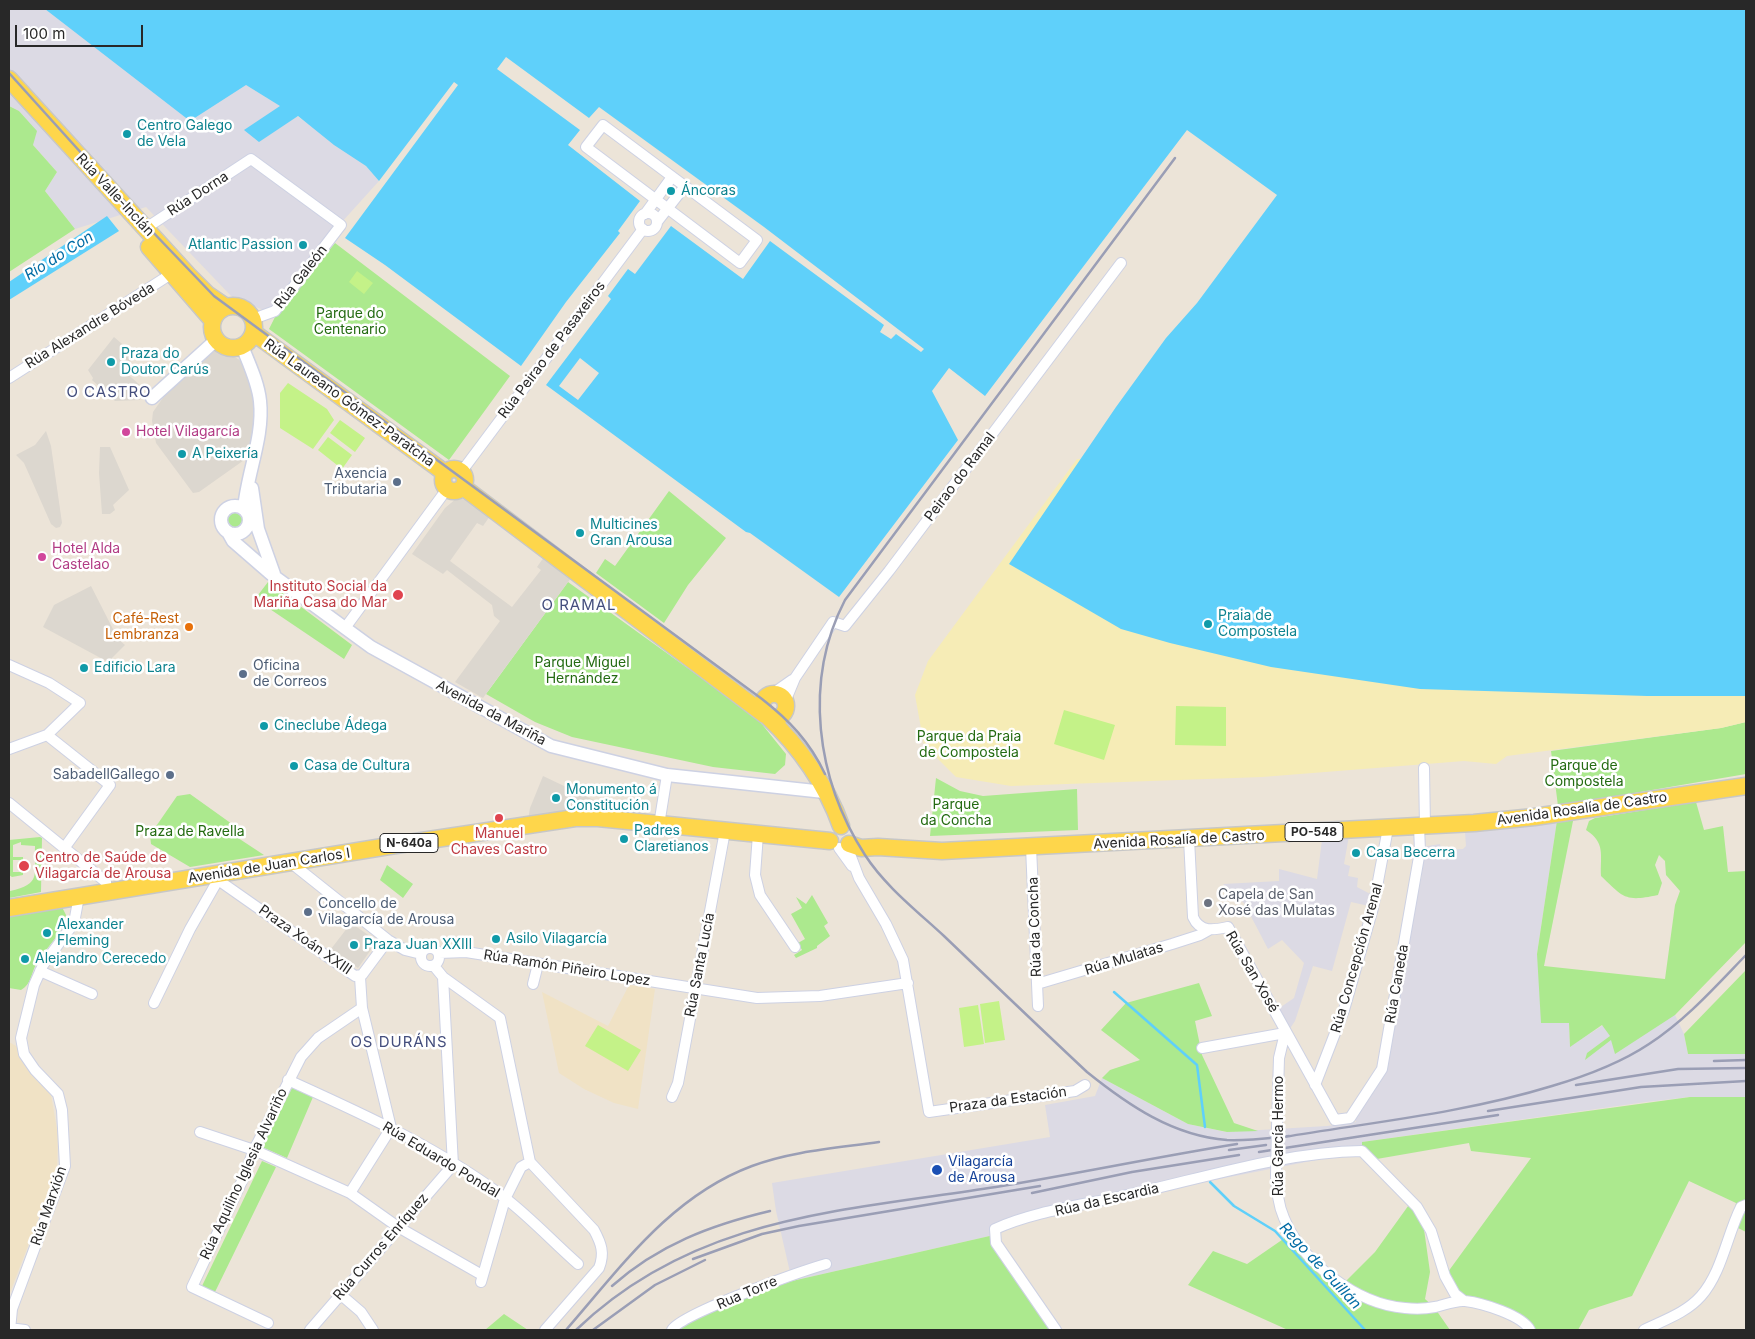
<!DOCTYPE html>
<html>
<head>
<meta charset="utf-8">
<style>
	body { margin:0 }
	#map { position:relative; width:1755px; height:1339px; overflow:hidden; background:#ece4d8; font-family:Inter,sans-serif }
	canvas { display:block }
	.frame { position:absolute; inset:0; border:10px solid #282828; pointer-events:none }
	.scale { position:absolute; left:15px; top:25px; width:128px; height:22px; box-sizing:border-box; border:2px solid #282828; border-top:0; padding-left:6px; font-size:15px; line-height:18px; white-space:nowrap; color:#282828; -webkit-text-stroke:4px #fff; paint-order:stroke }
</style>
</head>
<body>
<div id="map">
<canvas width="1755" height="1339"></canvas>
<div class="frame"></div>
<div class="scale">100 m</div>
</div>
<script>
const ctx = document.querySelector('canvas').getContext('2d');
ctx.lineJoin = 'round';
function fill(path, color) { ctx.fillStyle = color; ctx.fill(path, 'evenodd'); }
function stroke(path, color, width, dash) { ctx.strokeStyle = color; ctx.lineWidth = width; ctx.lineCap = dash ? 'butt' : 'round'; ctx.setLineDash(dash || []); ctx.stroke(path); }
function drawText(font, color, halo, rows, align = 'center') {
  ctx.font = font + ' Inter,sans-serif'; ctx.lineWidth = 5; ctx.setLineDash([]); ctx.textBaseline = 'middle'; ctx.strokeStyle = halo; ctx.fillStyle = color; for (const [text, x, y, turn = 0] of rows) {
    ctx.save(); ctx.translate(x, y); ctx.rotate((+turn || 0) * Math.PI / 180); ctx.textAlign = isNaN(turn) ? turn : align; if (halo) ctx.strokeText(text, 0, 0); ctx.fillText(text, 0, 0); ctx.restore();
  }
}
fill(new Path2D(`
	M9,9H46L246,85L297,116L366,166L379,181L341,223L271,313L233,298L146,207L75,229L45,191L57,172L33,145L34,128L19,111L9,106Z
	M1557,821L1537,954L1569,1023L1570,1046L1618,1016L1675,1015L1684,1034L1688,1054H1746V1097H1690L1646,1102L1362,1142V1151L1072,1208L1008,1223L994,1235L792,1281L776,1211L772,1183L1050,1137L1045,1105L1095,1096L1102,1078L1188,1124L1226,1132L1327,1126L1356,1122L1355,1117L1374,1089L1422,875V847L1440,844L1441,850L1463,849L1466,846L1465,832Z
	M1350,830L1344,864L1350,866L1348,876L1358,878L1357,887L1376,897L1369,906L1351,902L1332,971L1313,966L1295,1021L1289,1030L1275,1011L1294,998L1304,963L1282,940L1268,949L1244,903L1223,884L1279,881V869L1317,879L1323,832Z`), '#dcdae4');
fill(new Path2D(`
	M629,985L655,989L638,1109L614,1103L584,1089L559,1073L542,992L608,1026Z
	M9,1042L16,1046L51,1095L58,1135L57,1171L9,1295Z`), '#f0e2c5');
fill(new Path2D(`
	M9,106L19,111L37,131L33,145L57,172L45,191L75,229L9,272Z
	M335,243L510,376L449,460L269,329L275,317Z
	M669,491L726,538L688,585L664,623L596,573L605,559L615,566Z
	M227 520a9 9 0 1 1 18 0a9 9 0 1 1-18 0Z
	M268,582L352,645L344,659L255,599Z
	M568,582L725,695L761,723L786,754L785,765L775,774L713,767L572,737L535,722L486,694Z
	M1746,722V774L1558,806L1551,751L1721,728Z
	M936,778L960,791L983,796L1077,789L1078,830L930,836Z
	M190,794L232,824V834L264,855L190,867L151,844L150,835L177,796Z
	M1696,802L1704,830L1723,826L1728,872L1746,871V942L1675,1015L1615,1054L1611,1040L1585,1060L1587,1053L1610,1036L1602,1025L1570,1047L1569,1023H1541L1537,954L1558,814L1575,811L1544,966L1665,979L1675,905L1680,891L1666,875L1665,861L1659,855L1655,865L1662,883L1658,895C1625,902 1624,898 1601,876C1600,855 1606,843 1586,830L1589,821L1595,818Z
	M40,837L42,838L41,892L9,898V888L10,891C42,884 34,875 35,846L21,845V842L13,845V857H23V860H13V872H23V875L12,877L9,875V878V840Z
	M387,865L413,884L403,898L380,880Z
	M812,895L828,923L824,926L830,936L817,946V948L796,958L794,955L802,950L798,943L805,939L791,914L802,908L796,897L806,904Z
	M62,907L66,915C65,932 45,948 37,963C31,972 32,984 21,990L9,988V914Z
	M1746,970V1054H1688L1684,1034Z
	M1199,983L1212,1016L1195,1021L1202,1055L1234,1123L1258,1131L1227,1132L1188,1124L1102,1078L1110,1070L1140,1060L1101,1030L1126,1003Z
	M292,1088L313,1097L287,1158L262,1147Z
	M1690,1097H1746V1232L1732,1225L1736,1203L1689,1181L1632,1296L1589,1310L1578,1330H1530L1528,1327L1464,1301L1445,1276L1531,1158L1471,1151L1469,1143L1371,1160L1362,1151V1142Z
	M262,1161L276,1167L215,1292L202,1286Z
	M1411,1202L1422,1215L1430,1272L1425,1299L1434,1307L1450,1330H1288L1188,1285L1213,1251L1247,1264L1292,1233L1343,1284L1375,1252Z
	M994,1235L1057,1330H672L702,1312L792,1281Z
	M504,1314L528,1330H485Z`), '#ace98e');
fill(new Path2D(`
	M1115,458L1746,618V722L1721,728L1507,756L1496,764L1464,761L1262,777L1011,786L956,777L924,745L915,695L928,661L1077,459Z`), '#f6ecb6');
fill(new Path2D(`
	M357,271L373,283L364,294L349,282Z
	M288,383L327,409L334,420L313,449L280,428V393Z
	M340,420L365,438L355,452L330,433Z
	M328,437L352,455L342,469L318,450Z
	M1176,706L1226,707V746L1175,745Z
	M1064,710L1115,725L1104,760L1054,744Z
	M999,1001L1005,1040L985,1043L980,1004Z
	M978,1005L984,1044L964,1047L959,1008Z
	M598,1025L641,1050L628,1071L585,1046Z`), '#c4f288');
fill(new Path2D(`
	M114,337L135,355L123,370L142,387L140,400L115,401L92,380L93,378L88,370Z
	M210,351H217L232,355L241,361L246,368L254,397L255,418L247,458L199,492L193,493L156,443L152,421L153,412L167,392Z
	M46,431L51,446L62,523L60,527L56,528L51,524L24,463L16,455L35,445Z
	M100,447H110L129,490L113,505L115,510L110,514H102L99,473Z
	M457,498L468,500L490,516L483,526L477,523L450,561L512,607L541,570L537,567L544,557L571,578L483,698L455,682L500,621L494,616L492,605L447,570L443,574L412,554L445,508Z
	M91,586L118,639L125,645L108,662L43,627L54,605Z
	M543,776L600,803L598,818L528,820L530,808Z
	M351,923L377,941L358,968L331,949Z`), '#dcd7cf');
fill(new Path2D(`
	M45,9H1746V696H1647L1420,689L1271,667L1170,643L1121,629L1009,564L1116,407L1166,338L1197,303L1277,195L1187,130L985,396L949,368L932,391L958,440L839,597L750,533L746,532L546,385L611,299L608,296L628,269L635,274L671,226L743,279L770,241L884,325L880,332L891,339L896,334L921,352L924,349L764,227L599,107L589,118L506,57L497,69L580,130L568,145L640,201L618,231L620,233L566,302L521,366L385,265L345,238L458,85L454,82L379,181L366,166L334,145L298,116L259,142L244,130L280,106L246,85L190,121ZM580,358L599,373L578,400L559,386Z
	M107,216L119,231L9,300V282Z`), '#5fd0fa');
stroke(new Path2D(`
	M1114,992L1197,1065L1205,1127
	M1210,1182L1234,1206L1275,1231L1365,1330`), '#5fd0fa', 2.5);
const minor = new Path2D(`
	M603,125L757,240L740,263L586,147Z
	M639 222a9 9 0 1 1 18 0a9 9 0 1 1-18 0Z
	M645,214L672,177
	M657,222L685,186
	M146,228L251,159L341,225L275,311L253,319
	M9,378L171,274
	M462,471L643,229
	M345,628L447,489
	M9,665L49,683L80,703L47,735L9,749
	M772,694L792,680
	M785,702L795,678L833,622L845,626L889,571L1121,263
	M47,735L110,785L65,847
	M1424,768L1425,826
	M9,803L106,882L107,892
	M659,825L667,775
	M758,834L755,875L760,895L795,947
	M1189,839L1193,917C1200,933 1214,930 1228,927L1335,1120L1350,1118L1382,1069L1420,851L1419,826
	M847,846L859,878L886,924L903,960L929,1112L1075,1091L1085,1085
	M1031,847L1038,1006
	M839,848L852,866
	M290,862L388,940L405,950L421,954
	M211,875L355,976L362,975L388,940
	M421 957a9 9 0 1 1 18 0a9 9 0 1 1-18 0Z
	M439,953L466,952L757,998L820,996L908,983
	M434,966L443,977L500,1018L530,1162L594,1230C601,1243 605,1253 599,1268L545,1330
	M40,971L92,994
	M533,984L538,964
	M1037,984L1172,944L1200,935L1209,930
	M154,1003L190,929L218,880
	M1202,1048L1285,1033
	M288,1080C363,1114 439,1148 505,1198C531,1218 554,1243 578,1264
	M1315,1085L1344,1010L1373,908L1388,828
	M672,1097L678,1083L725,831
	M1277,1127L1279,1058L1285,1033
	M200,1132L254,1150L350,1193L398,1227L482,1275
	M1276,1176C1277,1191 1278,1204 1284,1218C1302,1262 1356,1304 1405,1308C1414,1309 1425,1309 1435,1307C1444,1305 1456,1300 1465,1301C1482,1303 1522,1315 1530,1330
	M350,1193L391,1128L362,1008L360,977
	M481,1282L505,1199L521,1167L530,1162
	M340,1294L361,1312L373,1330
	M268,1323L192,1287L243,1179L254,1150L301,1057L318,1038L362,1008
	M9,1328L25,1330
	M10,1330L12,1309L65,1166L62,1110L58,1094L35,1070L24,1054L21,1038L34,985L43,965L74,923L79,896
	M310,1330L453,1165L443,977
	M672,1330C680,1314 802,1271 826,1264
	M1056,1330L996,1243L995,1229C1034,1211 1085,1205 1127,1195C1204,1178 1284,1152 1362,1151L1417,1207L1431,1231L1445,1276L1455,1294L1464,1301
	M1644,1330C1664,1320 1686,1313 1701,1296C1722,1272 1727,1235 1741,1207L1746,1205`);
const tertiary = new Path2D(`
	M242,346C249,364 258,382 260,401C264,437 247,473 244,509
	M152,398L216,340
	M252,488L258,529L274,574
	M221 520a14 14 0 1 1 28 0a14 14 0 1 1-28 0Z
	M228,532L233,541L271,574L371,647L551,746L667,775L824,792`);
const primary = new Path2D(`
	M9,79L188,275L207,294L226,307
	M149,247L213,321
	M212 327a21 21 0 1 1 42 0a21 21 0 1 1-42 0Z
	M254,333L445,473
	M443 480a11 11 0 1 1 22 0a11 11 0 1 1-22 0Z
	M463,487L765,715
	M762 706a12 12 0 1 1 24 0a12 12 0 1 1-24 0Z
	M768,717C799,746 827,786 841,826
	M849,844L861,848L878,847L942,851L1474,823L1534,817L1746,786
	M9,908L389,846L575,818H598L830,841`);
stroke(minor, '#cdd1e3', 12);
stroke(tertiary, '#cdd1e3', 15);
stroke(primary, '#c7c7c7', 19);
stroke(minor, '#fff', 10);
stroke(tertiary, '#fff', 12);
stroke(primary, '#fed64b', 16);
stroke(new Path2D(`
	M9,73L148,227L214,296L762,699C789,720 810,742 825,774
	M1175,158L845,600C803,681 816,779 865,855C885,886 917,911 944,936C992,982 1039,1027 1087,1072C1128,1105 1173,1136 1227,1140C1248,1141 1269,1138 1289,1136
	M1714,1061L1746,1060
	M1576,1085L1678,1069L1746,1068
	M1488,1111L1641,1087L1746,1081
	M1284,1137C1374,1122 1464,1113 1552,1086C1586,1076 1619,1064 1649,1044C1686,1020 1716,986 1746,955
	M1229,1150L1266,1145
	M1259,1152L1498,1115
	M1032,1193L1132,1172L1239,1155
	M693,1259L762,1234L799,1226L1040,1186
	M612,1286C658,1245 711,1225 770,1211
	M566,1330C621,1267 671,1196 752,1166C792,1151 837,1148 879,1142
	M576,1330C694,1216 842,1211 996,1187C1076,1174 1156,1157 1237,1144
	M593,1330L655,1285L705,1260`), '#9a9eb5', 2.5);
const minorBridge = new Path2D(`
	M1276,1176L1277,1127`);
stroke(minorBridge, '#cdd1e3', 12, []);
stroke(minorBridge, '#fff', 10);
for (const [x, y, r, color] of [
	[127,134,5,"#0f9aa8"],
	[671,191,5,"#0f9aa8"],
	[303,245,5,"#0f9aa8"],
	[111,362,5,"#0f9aa8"],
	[126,432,5,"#d1479c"],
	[182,454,5,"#0f9aa8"],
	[397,482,5,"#5c6f8a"],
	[580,533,5,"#0f9aa8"],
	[42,557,5,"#d1479c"],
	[398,595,6,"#e0444e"],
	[1208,624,5,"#0f9aa8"],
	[189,627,5,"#e8710a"],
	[84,668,5,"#0f9aa8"],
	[243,674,5,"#5c6f8a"],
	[264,726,5,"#0f9aa8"],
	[294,766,5,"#0f9aa8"],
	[170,775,5,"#5c6f8a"],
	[556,798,5,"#0f9aa8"],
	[499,818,5,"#e0444e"],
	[624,839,5,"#0f9aa8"],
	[1356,853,5,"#0f9aa8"],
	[24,866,6,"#e0444e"],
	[1208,903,5,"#6b7280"],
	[308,912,5,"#5c6f8a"],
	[47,933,5,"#0f9aa8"],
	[496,939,5,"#0f9aa8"],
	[354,945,5,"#0f9aa8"],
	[25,959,5,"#0f9aa8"],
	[937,1170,6,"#1a4fb4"]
]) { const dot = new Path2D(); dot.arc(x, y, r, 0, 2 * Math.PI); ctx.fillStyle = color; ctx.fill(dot); stroke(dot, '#fff', 2); }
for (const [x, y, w] of [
	[1314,832,58],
	[409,843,58]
]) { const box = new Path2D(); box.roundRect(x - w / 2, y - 9.5, w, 19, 4); ctx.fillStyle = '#fff'; ctx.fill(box); stroke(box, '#282828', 1); }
drawText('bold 12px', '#282828', null, [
	["PO-548",1314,832],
	["N-640a",409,843]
]);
drawText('14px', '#0d838f', '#fff', [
	["Centro Galego",137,126],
	["de Vela",137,142],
	["Áncoras",681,191],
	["Atlantic Passion",293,245,"right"],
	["Praza do",121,354],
	["Doutor Carús",121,370],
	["A Peixería",192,454],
	["Multicines",590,525],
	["Gran Arousa",590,541],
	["Praia de",1218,616],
	["Compostela",1218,632],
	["Edificio Lara",94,668],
	["Cineclube Ádega",274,726],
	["Casa de Cultura",304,766],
	["Monumento á",566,790],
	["Constitución",566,806],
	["Padres",634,831],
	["Claretianos",634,847],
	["Casa Becerra",1366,853],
	["Alexander",57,925],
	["Fleming",57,941],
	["Asilo Vilagarcía",506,939],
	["Praza Juan XXIII",364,945],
	["Alejandro Cerecedo",35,959]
], 'left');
drawText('14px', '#282828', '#fff', [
	["Rúa Dorna",198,194,-33],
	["Rúa Valle-Inclán",115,195,47],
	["Rúa Galeón",301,277,-52],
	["Rúa Alexandre Bóveda",90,326,-32],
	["Rúa Peirao de Pasaxeiros",552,350,-53],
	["Rúa Laureano Gómez-Paratcha",349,403,36],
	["Peirao do Ramal",960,477,-53],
	["Avenida da Mariña",491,713,28],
	["Avenida Rosalía de Castro",1582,809,-8],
	["Avenida Rosalía de Castro",1179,840,-3],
	["Avenida de Juan Carlos I",269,866,-9],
	["Rúa da Concha",1035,927,-92],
	["Praza Xoán XXIII",305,940,35],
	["Rúa Concepción Arenal",1357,958,-74],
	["Rúa Mulatas",1124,959,-17],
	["Rúa Santa Lucía",700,965,-79],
	["Rúa Ramón Piñeiro Lopez",567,968,9],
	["Rúa San Xosé",1252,972,60],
	["Rúa Caneda",1397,984,-80],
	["Praza da Estación",1008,1100,-8],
	["Rúa García Hermo",1279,1136,-90],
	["Rúa Eduardo Pondal",441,1160,31],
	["Rúa Aquilino Iglesia Alvariño",244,1174,-65],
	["Rúa da Escardia",1107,1200,-13],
	["Rúa Marxión",49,1206,-71],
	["Rúa Curros Enríquez",381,1247,-49],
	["Rua Torre",747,1293,-23]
]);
drawText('14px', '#246b12', '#fff', [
	["Parque do",350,314],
	["Centenario",350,330],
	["Parque Miguel",582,663],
	["Hernández",582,679],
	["Parque da Praia",969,737],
	["de Compostela",969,753],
	["Parque de",1584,766],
	["Compostela",1584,782],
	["Parque",956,805],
	["da Concha",956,821],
	["Praza de Ravella",190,832]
]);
drawText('14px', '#b23c85', '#fff', [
	["Hotel Vilagarcía",136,432],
	["Hotel Alda",52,549],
	["Castelao",52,565]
], 'left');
drawText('14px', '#4e5e75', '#fff', [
	["Axencia",387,474],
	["Tributaria",387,490],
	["Oficina",253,666,"left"],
	["de Correos",253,682,"left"],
	["SabadellGallego",160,775],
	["Concello de",318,904,"left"],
	["Vilagarcía de Arousa",318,920,"left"]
], 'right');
drawText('14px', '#be3a42', '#fff', [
	["Instituto Social da",387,587],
	["Mariña Casa do Mar",387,603],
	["Manuel",499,834,"center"],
	["Chaves Castro",499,850,"center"],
	["Centro de Saúde de",35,858,"left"],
	["Vilagarcía de Arousa",35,874,"left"]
], 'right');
drawText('14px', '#c56008', '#fff', [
	["Café-Rest",179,619],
	["Lembranza",179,635]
], 'right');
drawText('14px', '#5b616d', '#fff', [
	["Capela de San",1218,895],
	["Xosé das Mulatas",1218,911]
], 'left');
drawText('14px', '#164399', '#fff', [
	["Vilagarcía",948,1162],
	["de Arousa",948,1178]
], 'left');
drawText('italic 15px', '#006ba4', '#fff', [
	["Río do Con",59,256,-32],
	["Rego de Guillán",1320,1266,47]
]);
ctx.letterSpacing = '1px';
drawText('15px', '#444e7d', '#fff', [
	["O CASTRO",109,392],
	["O RAMAL",579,605],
	["OS DURÁNS",399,1042]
]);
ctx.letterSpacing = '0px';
</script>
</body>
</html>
